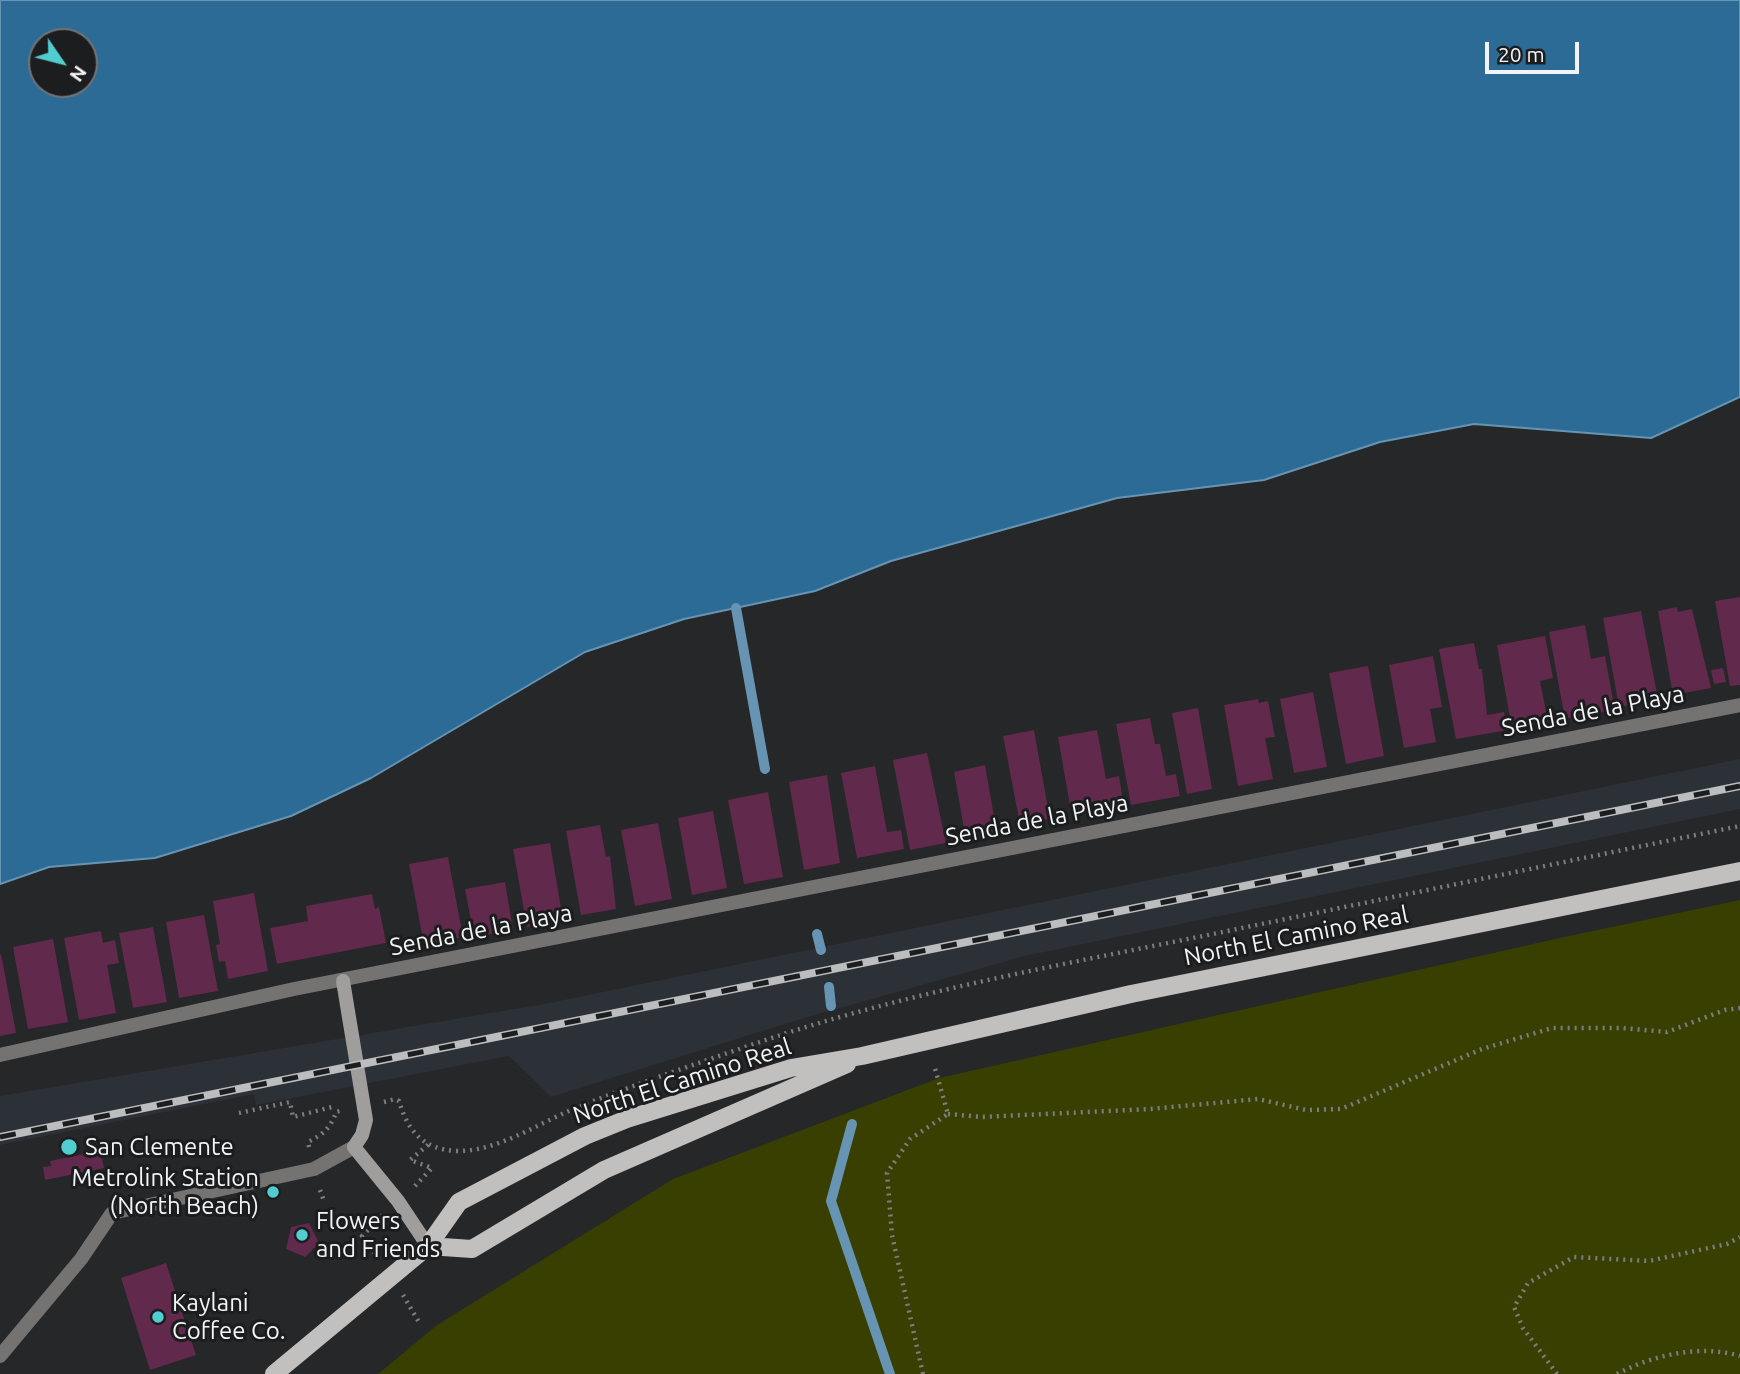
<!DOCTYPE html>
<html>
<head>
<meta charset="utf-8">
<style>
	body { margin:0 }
	#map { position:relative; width:1740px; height:1374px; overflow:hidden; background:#252729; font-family:Ubuntu,sans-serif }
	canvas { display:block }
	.north { position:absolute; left:28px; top:28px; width:70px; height:70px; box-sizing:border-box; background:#1c1d1f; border:2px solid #727375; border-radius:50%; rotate:125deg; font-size:19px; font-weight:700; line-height:28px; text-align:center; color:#f3f4f5 }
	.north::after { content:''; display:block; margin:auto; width:24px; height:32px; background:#52cdcf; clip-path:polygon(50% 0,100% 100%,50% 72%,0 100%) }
	.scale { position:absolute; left:1485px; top:42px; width:94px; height:32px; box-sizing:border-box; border:4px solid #f3f4f5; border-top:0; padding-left:9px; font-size:21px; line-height:24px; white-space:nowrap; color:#f3f4f5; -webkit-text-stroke:5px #1c1d1f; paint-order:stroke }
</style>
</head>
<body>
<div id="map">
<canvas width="1740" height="1374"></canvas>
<div class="north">N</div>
<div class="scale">20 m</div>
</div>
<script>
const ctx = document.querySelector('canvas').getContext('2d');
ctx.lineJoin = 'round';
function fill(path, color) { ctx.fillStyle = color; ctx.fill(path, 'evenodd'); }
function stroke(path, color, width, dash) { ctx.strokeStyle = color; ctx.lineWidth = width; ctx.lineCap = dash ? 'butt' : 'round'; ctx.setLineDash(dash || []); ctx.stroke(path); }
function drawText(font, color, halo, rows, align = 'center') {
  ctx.font = font + ' Ubuntu,sans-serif'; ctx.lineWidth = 6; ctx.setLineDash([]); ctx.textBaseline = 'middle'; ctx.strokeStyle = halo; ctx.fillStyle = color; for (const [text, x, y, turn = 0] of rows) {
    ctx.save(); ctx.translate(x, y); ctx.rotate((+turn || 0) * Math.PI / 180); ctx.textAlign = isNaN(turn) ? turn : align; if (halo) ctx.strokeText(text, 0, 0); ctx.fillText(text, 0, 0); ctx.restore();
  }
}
fill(new Path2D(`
	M1740,759V809L1025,956L801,1019L551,1097L509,1056L256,1105L254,1094L0,1145V1096L544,1004Z`), '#2c3037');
fill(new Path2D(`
	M1740,900V1374H378L437,1325L673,1179L939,1078L1564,937Z`), '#383f00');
const water = new Path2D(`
	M0,0H1740V397L1651,438L1474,424L1380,442L1264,480L1117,498L891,561L815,591L684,619L585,652L371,778L291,816L155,858L49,867L0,884ZM42,42H84V84H42Z`);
fill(water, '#2b6b95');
stroke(water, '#6794b2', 2);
stroke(new Path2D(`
	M736,608L765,769
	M817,934L821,950
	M829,987L831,1006
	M852,1124L831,1201L890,1374`), '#6794b2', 10);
fill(new Path2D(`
	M1740,597V685L1730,686L1715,601Z
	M1677,607L1678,612L1692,609L1711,688L1673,695L1658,611Z
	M1641,611L1658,699L1619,707L1603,618Z
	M1585,625L1591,659L1605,656L1615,710L1565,719L1549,632Z
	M1545,636L1553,678L1540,681L1548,722L1512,729L1497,645Z
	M1474,643L1479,669H1482L1487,715L1504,712L1508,730L1456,739L1439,649Z
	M1433,656L1442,707L1430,709L1436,742L1404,748L1389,665Z
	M1368,666L1384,756L1346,764L1329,673Z
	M1723,668L1726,682L1714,684L1711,670Z
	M1313,692L1327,767L1294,773L1280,699Z
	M1258,699L1259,703L1268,701L1275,737L1265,738L1273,779L1238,786L1224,705Z
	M1198,708L1212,789L1187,794L1172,713Z
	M1150,718L1155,744H1160L1166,776L1176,774L1180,796L1131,805L1116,724Z
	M1034,730L1050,819L1020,824L1003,736Z
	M1097,730L1106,779L1119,776L1124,807L1072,817L1058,737Z
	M927,753L946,843L910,850L893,760Z
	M985,765L997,834L966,840L954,772Z
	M875,766L887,832L901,830L904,849L857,858L841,773Z
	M827,775L840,863L804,870L789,782Z
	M768,792L783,877L744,884L728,800Z
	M713,811L727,888L692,895L678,818Z
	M658,823L672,899L635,906L621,830Z
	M600,825L606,857L610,856L616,909L581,915L566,831Z
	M550,843L563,920L527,927L513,849Z
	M448,857L463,937L424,945L409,864Z
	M505,882L513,930L474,937L465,889Z
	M254,893L268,971L228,979L225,961L219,962L216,945L220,944L213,901Z
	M372,894L375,909L379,907L386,943L277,964L270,928L308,921L306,906Z
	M204,915L218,991L179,998L166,922Z
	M153,927L167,1002L133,1008L119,933Z
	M101,931L103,943L115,940L119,963L107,965L116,1013L79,1020L64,938Z
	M53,939L68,1022L28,1029L13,947Z
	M1,954L16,1033L0,1036V955Z
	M89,1153L90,1157L101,1155L104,1168L45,1180L43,1167L51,1166L50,1161Z
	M309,1223L319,1243L305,1257L286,1249L291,1227Z
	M166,1263L196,1355L150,1370L121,1278Z`), '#61294b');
stroke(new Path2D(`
	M384,1102L395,1099L399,1101C408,1132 424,1150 458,1151C497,1151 536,1125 571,1110C630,1086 690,1066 751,1045C895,995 1049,967 1198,937C1379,900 1559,863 1740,826
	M239,1113L290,1102L293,1117L336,1106
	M948,1114L982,1117L1150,1109L1258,1099L1306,1110L1341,1109L1482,1049L1552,1028H1622L1667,1032L1725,1010L1740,1008
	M309,1147L308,1142C322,1135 331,1128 336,1112L344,1110
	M415,1186L432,1168L410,1160L429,1144
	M320,1190L324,1201
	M379,1259L362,1236L383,1215
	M403,1295L420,1324
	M923,1374L892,1235L887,1173L910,1139L948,1114L934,1065
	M1557,1374L1523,1328L1514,1307L1528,1283L1574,1257L1649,1261L1727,1244L1740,1237
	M1617,1374C1653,1355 1700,1344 1740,1356`), '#7c7e7f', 4.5, [2, 5]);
stroke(new Path2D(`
	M0,1055L294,989L1740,705
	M0,1356L81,1259L112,1213L314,1169L354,1147`), '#747372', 14);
stroke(new Path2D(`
	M343,981L366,1120L362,1135L354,1147L398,1201L428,1246`), '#a09e9d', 14);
stroke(new Path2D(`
	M428,1246L472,1249L604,1170L847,1064
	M274,1374L428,1246L459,1202L585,1136L627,1119L791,1068L862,1056L1131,994L1740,871`), '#c2c0be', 18);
const rail = new Path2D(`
	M0,1137L1740,786`);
stroke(rail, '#bcbdbf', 8);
stroke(rail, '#1c1d1f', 5, [16]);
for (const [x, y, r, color] of [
	[69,1147,9,"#52cdcf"],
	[273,1192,7,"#52cdcf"],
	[302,1235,7,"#52cdcf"],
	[158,1317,7,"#52cdcf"]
]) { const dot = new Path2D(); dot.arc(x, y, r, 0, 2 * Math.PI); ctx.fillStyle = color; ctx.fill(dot); stroke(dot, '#1c1d1f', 2.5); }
drawText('24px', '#f3f4f5', '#1c1d1f', [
	["Senda de la Playa",1593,711,-11],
	["Senda de la Playa",1037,820,-11],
	["Senda de la Playa",481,930,-11],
	["North El Camino Real",1296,936,-11],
	["North El Camino Real",682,1081,-18]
]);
drawText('24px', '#f3f4f5', '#1c1d1f', [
	["San Clemente",85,1147],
	["Metrolink Station",259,1178,"right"],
	["(North Beach)",259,1206,"right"],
	["Flowers",316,1221],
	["and Friends",316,1249],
	["Kaylani",172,1303],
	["Coffee Co.",172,1331]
], 'left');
</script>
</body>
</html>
